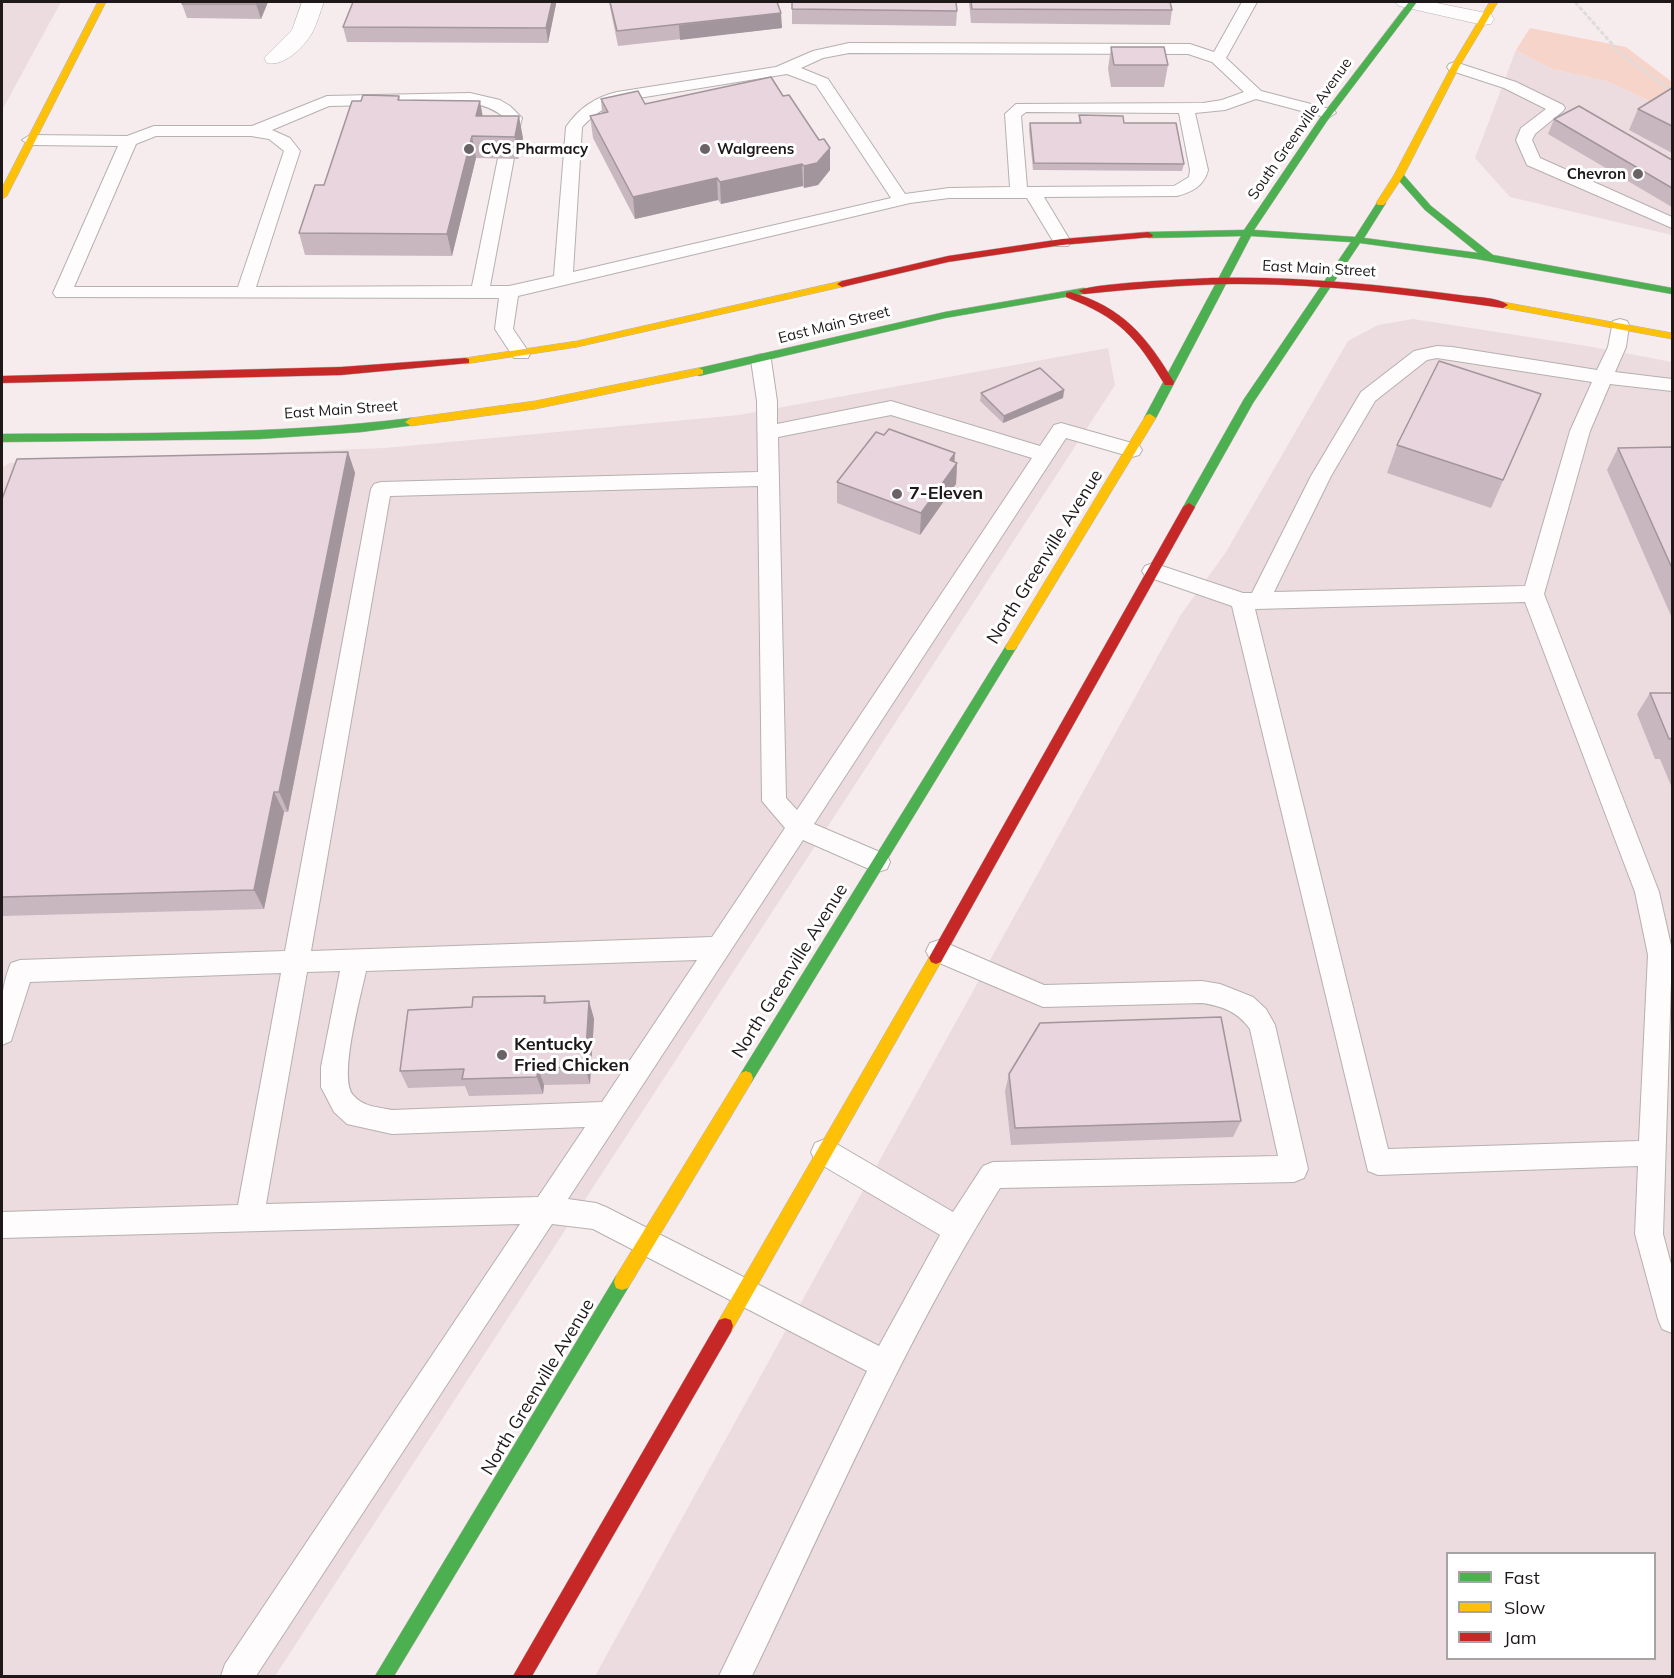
<!DOCTYPE html>
<html>
<head>
<meta charset="utf-8">
<style>
	body { margin:0 }
	#map { position:relative; width:1674px; height:1678px; overflow:hidden; background:#f6ecee; font-family:Mulish,sans-serif }
	canvas { display:block }
	.frame { position:absolute; inset:0; border:3px solid #1e1819; pointer-events:none }
	.legend { position:absolute; left:1446px; top:1552px; width:210px; height:108px; box-sizing:border-box; background:#fff; border:2px solid #a5a3a3; margin:0; padding:8px 10px; list-style:none; font-size:18px; color:#1e1819 }
	.legend li { display:flex; align-items:center; gap:12px; height:30px }
	.legend b { width:30px; border:2px solid #a5a3a3 }
</style>
</head>
<body>
<div id="map">
<canvas width="1674" height="1678"></canvas>
<div class="frame"></div>
<ul class="legend">
<li><b style="height:8px;background:#4caf50"></b>Fast</li>
<li><b style="height:8px;background:#ffc107"></b>Slow</li>
<li><b style="height:8px;background:#c62828"></b>Jam</li>
</ul>
</div>
<script>
const ctx = document.querySelector('canvas').getContext('2d');
ctx.lineJoin = 'round';
function fill(path, color) { ctx.fillStyle = color; ctx.fill(path, 'evenodd'); }
function stroke(path, color, width, dash) { ctx.strokeStyle = color; ctx.lineWidth = width; ctx.lineCap = dash ? 'butt' : 'round'; ctx.setLineDash(dash || []); ctx.stroke(path); }
function drawText(font, color, halo, rows, align = 'center') {
  ctx.font = font + ' Mulish,sans-serif'; ctx.lineWidth = 6; ctx.setLineDash([]); ctx.textBaseline = 'middle'; ctx.strokeStyle = halo; ctx.fillStyle = color; for (const [text, x, y, turn = 0] of rows) {
    ctx.save(); ctx.translate(x, y); ctx.rotate((+turn || 0) * Math.PI / 180); ctx.textAlign = isNaN(turn) ? turn : align; if (halo) ctx.strokeText(text, 0, 0); ctx.fillText(text, 0, 0); ctx.restore();
  }
}
fill(new Path2D(`
	M2,2H61L2,110Z
	M1516,50L1552,69L1606,81L1672,111V235L1510,197L1475,158Z
	M1413,319L1587,346L1672,362V1676H595L1180,616L1226,552L1348,341L1378,325ZM1448,1554H1654V1658H1448Z
	M1108,348L1115,385L275,1676H2V468L9,463L385,448L739,415Z`), '#ecdbdf');
fill(new Path2D(`
	M1530,28L1626,47L1672,82V111L1606,81L1552,69L1516,50Z`), '#f7d4c9');
const lane = new Path2D(`
	M1242,2H1257L1226,58L1261,91L1334,110L1336,113L1328,118L1256,99L1225,110L1195,113L1208,170C1204,186 1192,192 1177,196L1044,197L1071,242L1068,246H1056L1027,198H949L910,203L518,296L513,329L530,354L528,358H514L495,329L499,298L56,297L53,293L118,146L30,145L22,140L30,135L127,136L154,126H252L327,96L470,93L500,100L510,106L522,118L516,142H504L502,138L506,119C495,109 484,105 470,103L329,106L272,130L290,138L300,151L256,287L472,286L498,158L500,154H512L514,158L490,286H509L554,276L566,127C578,109 595,97 617,92L776,67L813,51L849,43L1190,44L1214,52ZM849,53L1188,54L1212,62L1244,92L1222,100L1203,103L1016,104L1005,114L1010,187L949,188L905,194L828,79L801,68L823,58ZM787,74L816,85L891,198L573,272L582,127C593,115 605,107 620,101ZM1026,112L1179,113L1190,170L1189,177L1174,186L1027,187L1021,116ZM156,136H251L269,139L284,151L238,287H74L136,144Z
	M1455,62L1516,82L1563,105L1565,108L1563,111L1535,134L1532,140L1540,158L1672,217V228L1527,165L1516,140L1521,128L1546,109L1504,88L1449,70L1447,67L1449,64Z
	M1620,319L1627,321L1629,325L1626,347L1615,372L1672,379V391L1610,384L1590,431L1544,594L1659,892L1672,950L1663,1234L1672,1268V1333L1662,1329L1658,1319L1635,1234L1638,1166L1378,1175L1368,1171L1232,606L1145,576L1142,571L1145,566L1153,563L1243,593H1252L1311,476L1361,392L1414,351L1437,346L1452,347L1597,370L1608,347L1613,321ZM1437,358L1592,382L1570,431L1525,586L1274,592L1331,476L1375,401L1427,360ZM1525,602L1635,892L1648,955L1639,1141L1388,1149L1255,609Z
	M761,354L768,356L771,360L777,401V424L891,401L1040,446L1054,425L1061,423L1139,445L1142,450L1139,455L1132,457L1066,438L814,824L887,855L890,862L887,869L878,872L869,869L803,840L568,1199L596,1203L606,1207L879,1346L940,1235L815,1161L811,1152L815,1143L825,1139L835,1143L953,1212L983,1166L993,1162L1278,1156L1250,1029C1238,1012 1222,1006 1202,1003L1043,1007L930,959L926,951L930,943L939,940L1044,985L1202,981L1220,984L1253,997L1266,1009L1275,1025L1308,1169L1304,1178L1294,1182L1000,1188C903,1343 831,1512 752,1676H719L867,1371L593,1229L552,1224L256,1676H221L225,1664L520,1224L2,1238V1212L238,1205L281,973L30,982L11,1041L2,1045C0,1018 0,988 11,963L20,960L285,951L371,489L374,484L381,482L758,472L757,401L751,360L754,356ZM891,415L1032,458L797,810L786,798L778,437ZM758,486L762,801L785,828L712,937L311,951L390,496ZM697,960L602,1102L392,1110C378,1107 363,1107 353,1095C338,1078 361,995 366,971ZM340,971L321,1067V1087L334,1112L347,1124L392,1134L585,1127L538,1197L266,1204L307,972Z`);
const street = new Path2D(`
	M302,2H324C320,12 317,24 312,33C304,47 284,67 267,63L264,58L292,30Z
	M1395,2H1432L1491,14L1494,19L1491,24L1483,25L1399,6Z`);
const fast = new Path2D(`
	M1409,2H1417L1327,121L1254,230L1355,237L1378,201L1381,200L1386,203L1364,238L1478,253L1425,210L1394,175L1399,172L1402,173L1431,206L1493,255L1672,288V294L1477,259L1360,243L1253,403L1193,510H1185L1183,507L1244,399L1351,242L1251,236L1156,418L1150,422L1144,418L1241,236L1148,238L1143,235L1148,232L1244,230L1320,118Z
	M1084,288L1088,289V293L945,318L699,376L694,372L699,368L945,312Z
	M411,418L415,419V425L361,432L259,439L2,442V434C139,433 275,435 411,418Z
	M1011,642L1017,647L1015,650L751,1083L746,1085L741,1083L739,1078L741,1073L1007,644Z
	M622,1274L628,1276L630,1282L628,1288L394,1676H375L616,1276Z`);
const slow = new Path2D(`
	M98,2H106L7,196L2,199V188Z
	M1490,2H1498L1459,67L1404,175L1384,205H1378L1376,203L1394,175L1451,67Z
	M842,281L846,282V286L577,347L465,364L460,361L465,358L577,341Z
	M1503,302L1672,333V339L1499,307L1498,305Z
	M699,368L703,370V374L535,409L411,426L405,422L411,418L535,401Z
	M1150,414L1156,418L1015,650H1007L1005,647L1007,644L1146,415Z
	M936,952L941,954L943,958L941,962L731,1332L725,1334L719,1332L717,1326L719,1320L931,954Z
	M746,1071L751,1073L753,1078L751,1083L628,1288L622,1290L616,1288L614,1282L616,1276L741,1073Z`);
const jam = new Path2D(`
	M1148,232L1153,235L1152,237L1062,245L948,262L842,287L837,284L842,281L948,256L1062,239Z
	M1212,278C1294,276 1377,284 1459,295C1473,297 1498,297 1508,305L1503,308C1413,295 1321,283 1230,284C1181,285 1132,289 1084,294L1079,291C1089,283 1191,279 1212,278Z
	M1070,292C1123,307 1147,337 1174,382L1173,385H1165C1135,336 1120,318 1066,297V293Z
	M465,358L469,359V363L341,375L2,383V376L341,367Z
	M1189,503L1195,507L941,962L936,964L931,962L929,958L931,954L1183,507Z
	M725,1318L731,1320L733,1326L731,1332L532,1676H513L719,1320Z`);
stroke(lane, '#b6b0b0', 2);
stroke(street, '#b6b0b0', 1);
stroke(fast, '#b6b0b0', 1);
stroke(slow, '#b6b0b0', 1);
stroke(jam, '#b6b0b0', 1);
stroke(new Path2D(`
	M1575,2L1620,53L1672,91`), '#dddbdb', 3, [4.5, 2]);
fill(lane, '#fefcfc');
fill(street, '#fefcfc');
fill(fast, '#4caf50');
fill(slow, '#ffc107');
fill(jam, '#c62828');
fill(new Path2D(`
	M268,2L261,19L187,18L182,4Z
	M609,2H777L782,28L618,46Z
	M969,2H1170L1172,10L1170,25L971,23Z
	M556,4L548,43L347,42L343,27Z
	M792,9L957,11L956,26L792,24Z
	M1111,47L1168,65L1164,87H1111L1108,69Z
	M1672,88V153L1629,130L1638,109Z
	M399,96L400,100L483,116L523,138L518,159L476,158L452,256L305,255L299,233L324,185Z
	M601,99L645,104L830,170L818,185L804,188L803,186L721,204L718,200L635,219L593,138L590,116L602,113Z
	M1079,115L1124,123L1184,164L1182,171L1033,170L1029,130L1030,123H1079Z
	M1554,119L1672,160V207L1548,134Z
	M1064,390L1063,398L1003,423L980,401L981,393Z
	M1541,394L1491,508L1387,473L1397,445Z
	M884,435L955,453L954,462L957,463L956,484L920,535L837,503V482Z
	M1672,447V618L1607,470L1618,448Z
	M348,452L355,473L288,812H284L264,909L2,916V499Z
	M1650,693H1672V788L1660,759H1655L1637,714Z
	M545,996L547,1003L589,1001L594,1019L590,1084L544,1085L543,1094L469,1096L465,1086L408,1088L400,1071L472,1007Z
	M1009,1074L1241,1121L1233,1137L1011,1145L1005,1091Z`), '#c8b7bf');
fill(new Path2D(`
	M258,2H268L261,19L256,4Z
	M552,2H556V4L548,43L546,28Z
	M781,13L782,28L680,40L679,25Z
	M480,101L484,123L476,116Z
	M519,116L523,138L518,159L515,137Z
	M472,136L476,158L452,256L447,234Z
	M830,148V170L818,185L804,188V166Z
	M802,164L803,186L721,204L720,182Z
	M717,178L718,200L635,219L633,197Z
	M1064,390L1063,398L1003,423L1004,416Z
	M348,452L355,473L288,812L279,792Z
	M955,453L954,468L957,463L956,484L920,535L921,513Z
	M274,792L284,812L264,909L254,890Z
	M589,1001L594,1019L590,1084L585,1067Z
	M538,1068L544,1085L543,1094L537,1077Z`), '#a2959b');
const building = new Path2D(`
	M183,2H258L256,4H182Z
	M353,2H552L546,28L343,27Z
	M610,2H777L781,13L617,31Z
	M792,2H956L957,11L792,9Z
	M971,2H1170L1172,10L972,9Z
	M1111,47H1164L1168,65H1114Z
	M771,77L783,96L789,95L819,140L824,139L830,148L817,163L804,166L802,164L720,182L717,178L633,197L590,116L608,112L601,99L638,91L645,104Z
	M1672,88V126L1638,109Z
	M363,95L399,96L398,100L480,101L476,116H519L515,137L472,136L447,234L299,233L315,185H324L352,101H361Z
	M1579,106L1672,160V188L1554,119Z
	M1079,115L1123,116L1124,123H1176L1184,164L1034,163L1030,123H1081Z
	M1439,361L1541,394L1503,480L1397,445Z
	M1040,368L1064,390L1004,416L981,393Z
	M889,429L955,453L950,460L957,463L921,513L837,482L876,432L884,435Z
	M1672,447V568L1618,448Z
	M348,452L279,792H274L254,890L2,897V499L17,459Z
	M1650,693H1672V738L1669,739Z
	M545,996L544,1003L589,1001L585,1067L538,1068L537,1077L462,1079L464,1069L400,1071L408,1010L472,1007L473,997Z
	M1221,1017L1241,1121L1015,1128L1009,1074L1040,1023Z`);
fill(building, '#e8d5de');
stroke(building, '#a2959b', 1.5);
for (const [x, y, r, color] of [
	[469,149,6,"#6a6264"],
	[705,149,6,"#6a6264"],
	[1638,174,6,"#6a6264"],
	[897,494,6,"#6a6264"],
	[502,1055,6,"#6a6264"]
]) { const dot = new Path2D(); dot.arc(x, y, r, 0, 2 * Math.PI); ctx.fillStyle = color; ctx.fill(dot); stroke(dot, '#fff', 2); }
drawText('15px', '#1e1819', '#fff', [
	["South Greenville Avenue",1300,129,-55],
	["East Main Street",1319,269,3],
	["East Main Street",834,325,-14],
	["East Main Street",341,410,-4]
]);
drawText('bold 15px', '#1e1819', '#fff', [
	["CVS Pharmacy",481,149],
	["Walgreens",717,149],
	["Chevron",1626,174,"right"]
], 'left');
drawText('bold 18px', '#1e1819', '#fff', [
	["7-Eleven",909,494],
	["Kentucky",514,1045],
	["Fried Chicken",514,1066]
], 'left');
drawText('18px', '#1e1819', '#fff', [
	["North Greenville Avenue",1045,557,-58],
	["North Greenville Avenue",790,971,-58],
	["North Greenville Avenue",538,1387,-59]
]);
</script>
</body>
</html>
